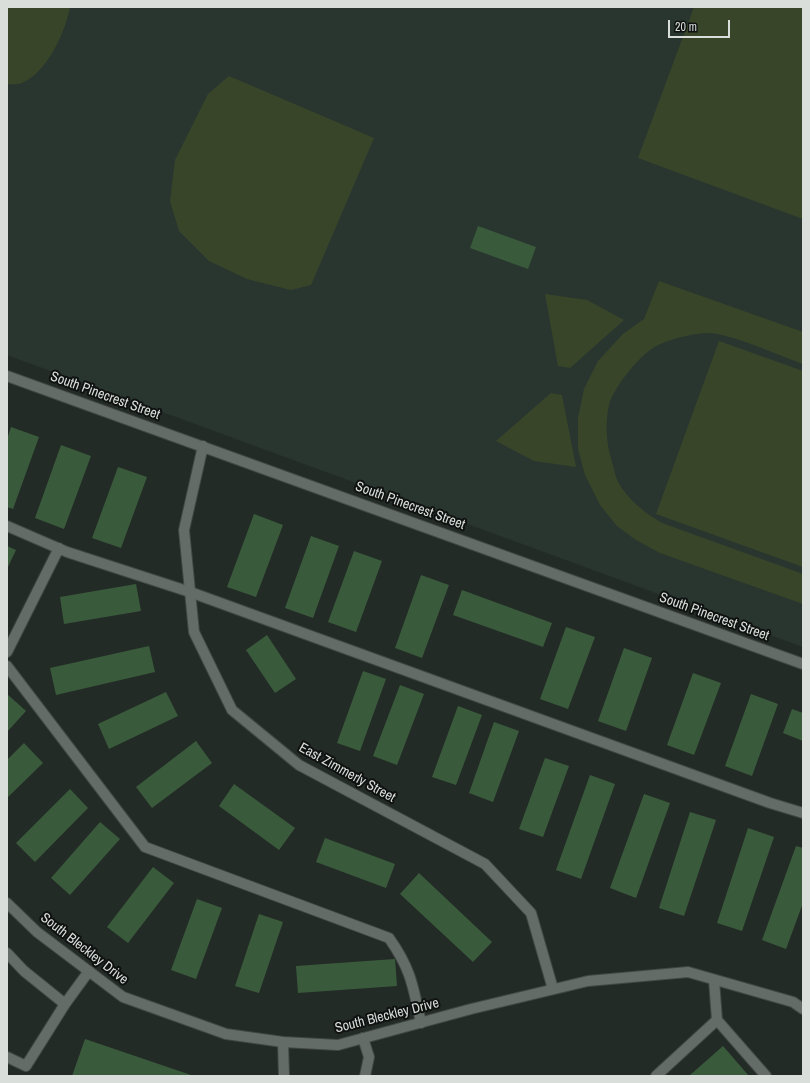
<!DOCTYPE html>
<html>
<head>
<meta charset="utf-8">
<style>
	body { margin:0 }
	#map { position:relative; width:810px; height:1083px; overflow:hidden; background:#232b27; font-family:"Archivo Narrow",sans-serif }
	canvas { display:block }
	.frame { position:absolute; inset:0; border:8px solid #d9dedb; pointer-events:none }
	.scale { position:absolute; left:668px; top:20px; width:62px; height:18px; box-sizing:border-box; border:2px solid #d9dedb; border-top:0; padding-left:5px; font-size:12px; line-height:14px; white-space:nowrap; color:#d9dedb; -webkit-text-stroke:3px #0f1211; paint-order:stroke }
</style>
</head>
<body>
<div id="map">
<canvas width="810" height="1083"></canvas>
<div class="frame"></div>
<div class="scale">20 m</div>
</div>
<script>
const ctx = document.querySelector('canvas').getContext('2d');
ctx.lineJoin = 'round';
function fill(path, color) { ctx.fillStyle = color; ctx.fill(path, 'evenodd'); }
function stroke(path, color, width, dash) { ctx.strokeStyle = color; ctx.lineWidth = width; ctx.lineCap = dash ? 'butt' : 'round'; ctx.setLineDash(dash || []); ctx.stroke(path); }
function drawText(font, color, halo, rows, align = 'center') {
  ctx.font = font + ' "Archivo Narrow",sans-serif'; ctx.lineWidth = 4; ctx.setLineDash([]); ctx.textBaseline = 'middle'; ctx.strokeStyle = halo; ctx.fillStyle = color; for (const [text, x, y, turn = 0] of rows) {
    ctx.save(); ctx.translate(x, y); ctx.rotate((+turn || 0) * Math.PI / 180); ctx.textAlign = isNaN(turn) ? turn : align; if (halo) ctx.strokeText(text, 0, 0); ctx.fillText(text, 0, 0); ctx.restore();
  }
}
fill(new Path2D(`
	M7,7H803V647L7,355Z`), '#293630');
fill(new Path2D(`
	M7,7H70C65,33 47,72 22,83C18,85 11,84 7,84Z
	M694,7H803V219L638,158Z
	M229,76L374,138L311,285L291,290L247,279L209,261L179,231L170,201L175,160L208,94Z
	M659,281L803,332V364C780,356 730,333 708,333C694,333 665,340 653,348C638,357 613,389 609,405C605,424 606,443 612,462C614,468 615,476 618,482C628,500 645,513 662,523L803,574V604L660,553L636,540L617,526L600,505L585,475L578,449V418L584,389L598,361L623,334L644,319Z
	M545,294L587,300L624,320L570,368L558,366Z
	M719,341L803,371V567L656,514Z
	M551,393L562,395L576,467L534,461L496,441Z`), '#394528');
fill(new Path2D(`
	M478,226L536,247L528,269L470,248Z
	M11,427L39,437L13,509L7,507V439Z
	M61,445L91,456L64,529L35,518Z
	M118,467L147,477L121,548L92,538Z
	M254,514L283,525L256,597L227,587Z
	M311,536L339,546L313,618L285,608Z
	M7,546L16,550L7,569Z
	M354,551L382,561L356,632L328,622Z
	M421,575L449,585L422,658L395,648Z
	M136,584L141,611L64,624L60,597Z
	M462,590L552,623L543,647L453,615Z
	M566,627L595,637L568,709L540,699Z
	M267,635L296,679L275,693L246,650Z
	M149,646L155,672L56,695L50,668Z
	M624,648L652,658L626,731L598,721Z
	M363,671L386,679L360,751L337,743Z
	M693,673L721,683L694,755L667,745Z
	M400,685L424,694L397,765L373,756Z
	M166,692L178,716L109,749L98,724Z
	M7,694L26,711L7,732Z
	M751,694L778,704L752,776L725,766Z
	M458,706L482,715L456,785L432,777Z
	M792,709L803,713V741L783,733Z
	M494,722L519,731L493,802L469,793Z
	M196,741L212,763L152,808L136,787Z
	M24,743L43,763L7,798V760Z
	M545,758L569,766L543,837L519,829Z
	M590,775L615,784L581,879L556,870Z
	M234,784L295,828L279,850L219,806Z
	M70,789L88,808L35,862L16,843Z
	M644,794L670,803L636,898L610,888Z
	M690,812L716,820L684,916L659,908Z
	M100,822L120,839L70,895L51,878Z
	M748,828L774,837L742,931L717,923Z
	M325,838L395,864L386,888L316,862Z
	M796,846L803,848V903L786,949L762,940Z
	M153,867L174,883L128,943L107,927Z
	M419,873L492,942L473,962L400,894Z
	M197,899L222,908L196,979L171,970Z
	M259,914L283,922L259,993L235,986Z
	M395,959L397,986L298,993L296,966Z
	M85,1039L194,1076H72Z
	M723,1046L749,1076H689Z`), '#3a5b3b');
const service = new Path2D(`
	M7,526L67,552L190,592L770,803L803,813
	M7,652L59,548
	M7,666L145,847L389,938C411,969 413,986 421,1023
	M7,953L24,971L65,1004
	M717,1020L766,1076
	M363,1038L369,1057L365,1076
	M283,1042L284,1076
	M7,1057L26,1066L65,1004L89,971
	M656,1076L717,1020L714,980`);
const minor = new Path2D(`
	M7,376L803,664
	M203,446L184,530L194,632L232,710L299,765L485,864L531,913L553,989
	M7,903L37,932L123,997L226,1034L283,1042L338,1045L471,1009L588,981L688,972L793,1002L803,1009`);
stroke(service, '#424845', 12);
stroke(minor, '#424845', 12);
stroke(service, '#646c68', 10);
stroke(minor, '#646c68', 10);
drawText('14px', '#d9dedb', '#0f1211', [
	["South Pinecrest Street",105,396,20],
	["South Pinecrest Street",410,506,20],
	["South Pinecrest Street",714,617,20],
	["East Zimmerly Street",347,773,29],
	["South Bleckley Drive",84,949,38],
	["South Bleckley Drive",387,1016,-14]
]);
</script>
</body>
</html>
